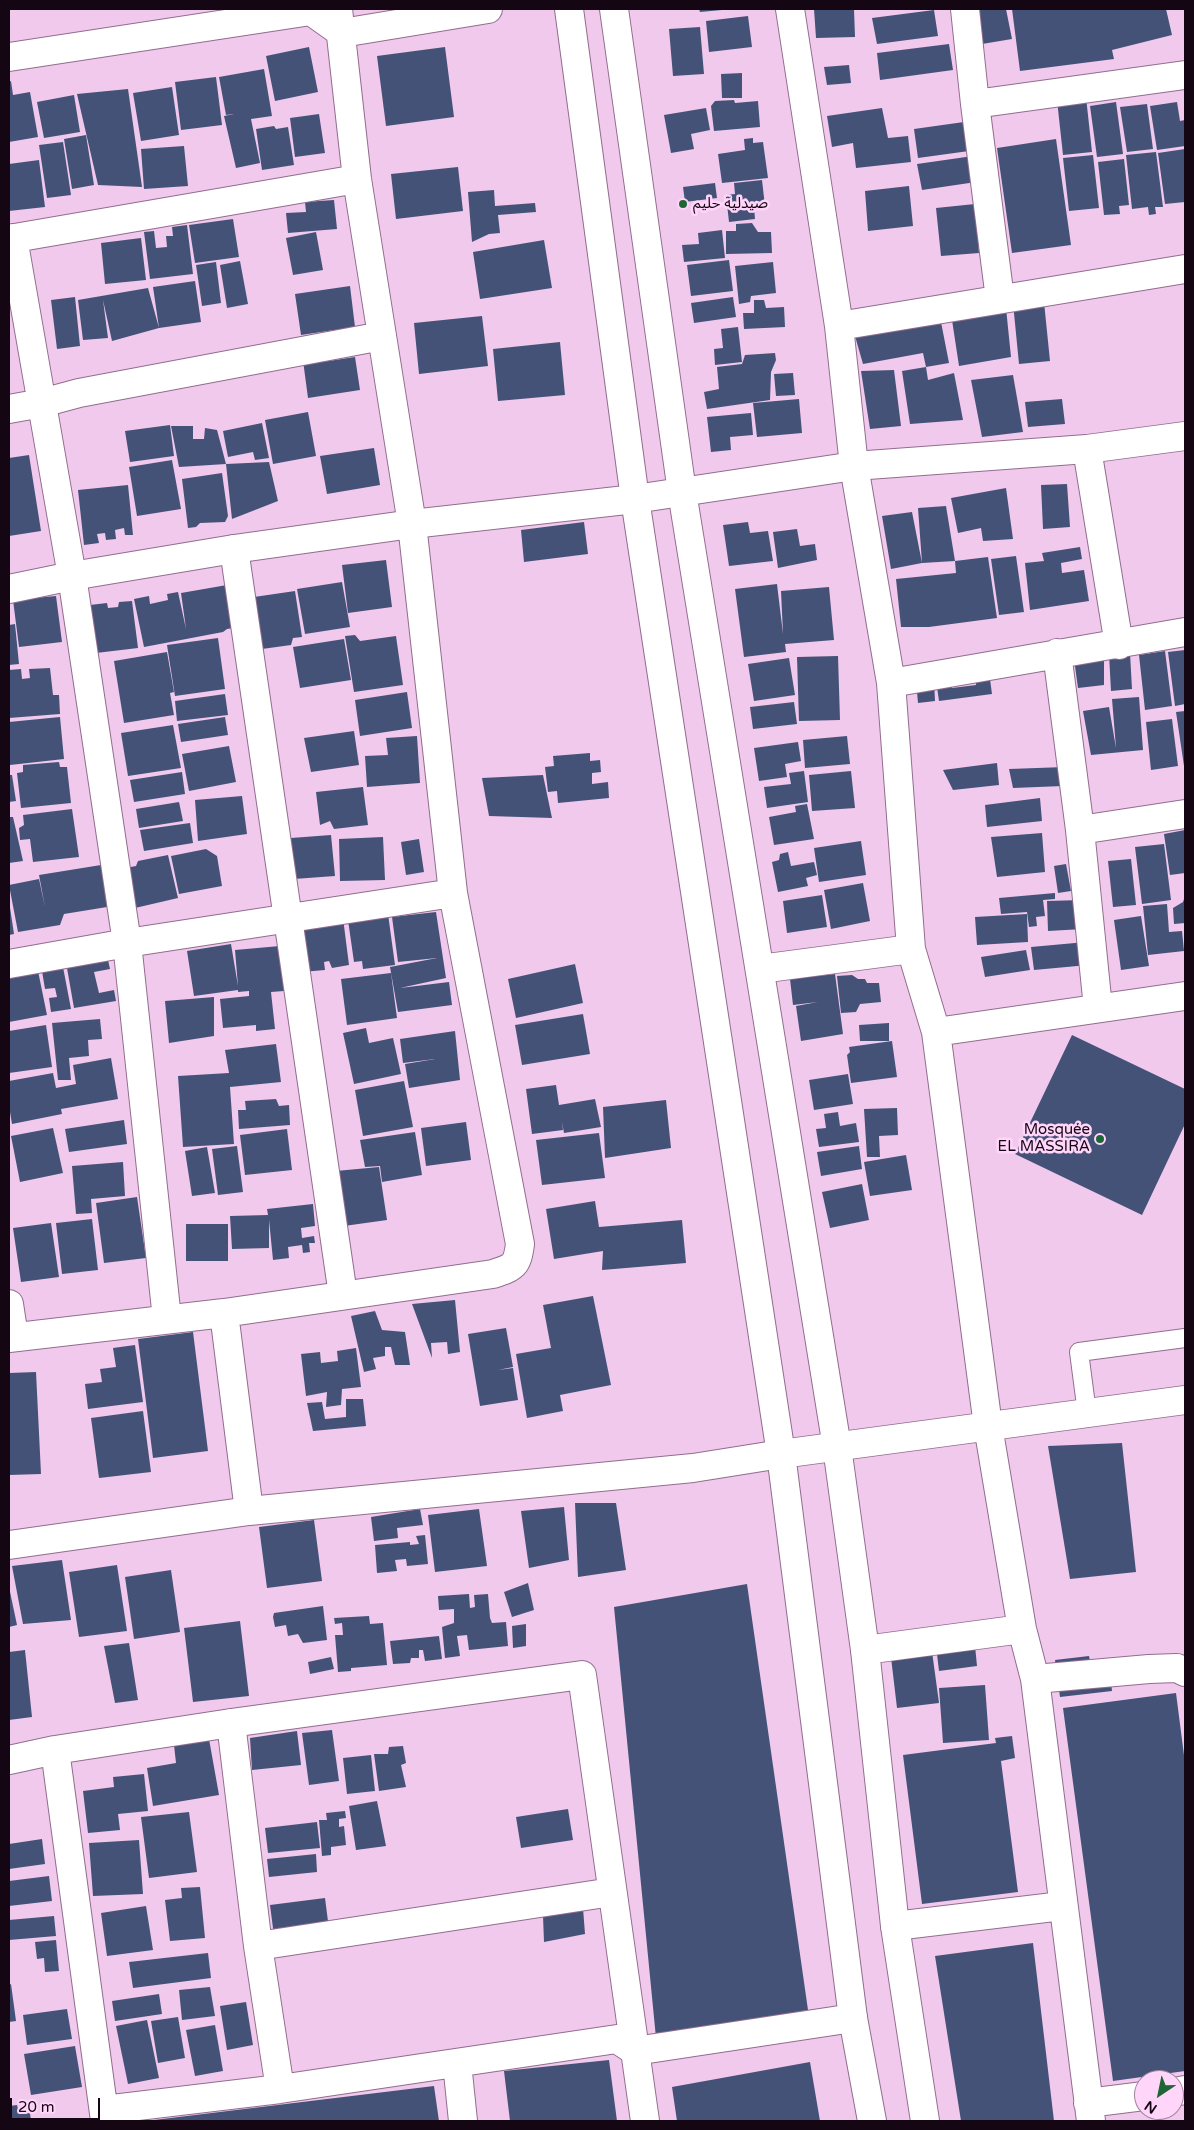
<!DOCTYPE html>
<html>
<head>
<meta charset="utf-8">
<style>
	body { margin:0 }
	#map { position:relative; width:1194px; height:2130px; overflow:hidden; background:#f1c9ed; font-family:"Varela Round",sans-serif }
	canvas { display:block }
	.frame { position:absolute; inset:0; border:10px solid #140713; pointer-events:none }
	.north { position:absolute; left:1134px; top:2070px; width:50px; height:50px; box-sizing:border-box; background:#ffd6fa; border:1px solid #a1839e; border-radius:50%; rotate:214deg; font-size:14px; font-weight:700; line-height:20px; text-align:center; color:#140713 }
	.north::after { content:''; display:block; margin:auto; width:18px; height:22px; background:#1e6735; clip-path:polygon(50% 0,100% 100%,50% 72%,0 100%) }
	.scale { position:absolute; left:10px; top:2098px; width:90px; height:22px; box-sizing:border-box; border:2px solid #140713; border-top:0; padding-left:6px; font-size:15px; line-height:18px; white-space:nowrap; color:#140713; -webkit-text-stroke:4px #ffd6fa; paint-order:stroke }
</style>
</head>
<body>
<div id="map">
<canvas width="1194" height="2130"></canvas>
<div class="frame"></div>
<div class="north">N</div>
<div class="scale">20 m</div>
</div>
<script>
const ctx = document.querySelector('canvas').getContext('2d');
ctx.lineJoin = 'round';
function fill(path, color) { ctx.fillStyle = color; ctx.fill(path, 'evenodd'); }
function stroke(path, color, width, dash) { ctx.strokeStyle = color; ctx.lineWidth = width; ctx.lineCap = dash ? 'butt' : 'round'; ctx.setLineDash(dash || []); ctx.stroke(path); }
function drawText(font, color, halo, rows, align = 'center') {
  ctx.font = font + ' "Varela Round","Noto Sans Arabic",sans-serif'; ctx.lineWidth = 5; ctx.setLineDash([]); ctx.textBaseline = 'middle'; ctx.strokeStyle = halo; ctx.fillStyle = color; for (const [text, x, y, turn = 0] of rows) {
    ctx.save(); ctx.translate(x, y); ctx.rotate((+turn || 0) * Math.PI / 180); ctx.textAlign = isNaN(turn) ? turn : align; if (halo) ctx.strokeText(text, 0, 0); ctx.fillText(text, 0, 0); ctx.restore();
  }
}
fill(new Path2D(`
	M699,9H722V10L700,12Z
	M814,9H854L855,37L816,38Z
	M975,9H1006L1012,39L982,44Z
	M1012,9H1166L1172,35L1112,50L1114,59L1020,71Z
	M934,10L938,36L877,44L872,18Z
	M748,16L752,47L709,52L706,21Z
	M700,27L704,74L673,76L669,29Z
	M949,44L953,70L880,80L877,53Z
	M309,47L318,92L275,101L266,56Z
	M445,47L454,117L386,126L377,56Z
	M849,65L851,83L827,85L824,67Z
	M264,69L272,116L251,119L260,163L236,168L224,116L234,114L226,115L219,77Z
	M742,73V98H722L721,74Z
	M216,77L222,125L181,130L175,82Z
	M11,81L13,95L30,92L38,137L9,142V82Z
	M172,87L179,135L141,141L133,93Z
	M128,89L142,187L98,185L77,94Z
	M74,95L80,132L44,138L37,102Z
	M1086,97L1092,152L1063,155L1057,100Z
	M734,100L735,103L758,101L760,127L714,131L711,106L715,101Z
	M1116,102L1123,154L1097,157L1090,106Z
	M1177,102L1180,121L1185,120V146L1157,150L1150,106Z
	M1147,104L1153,149L1127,152L1120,107Z
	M706,108L710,130L691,134L694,149L671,153L664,115Z
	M882,108L888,138L908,136L911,162L856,168L853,143L832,147L827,116Z
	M319,114L325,153L295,157L290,118Z
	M964,122L969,151L918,158L914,129Z
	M274,126L276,129L288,127L294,165L262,170L256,129Z
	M86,135L94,185L72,189L64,139Z
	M753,138V143L763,142L768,178L722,183L718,154L745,150L744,139Z
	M1056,139L1071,245L1012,253L997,148Z
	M63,142L71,195L47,198L39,145Z
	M184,146L188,186L144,189L141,149Z
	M1185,149V202L1165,204L1158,153Z
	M1156,152L1163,207H1155L1156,214L1149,215L1148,207L1132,209L1126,155Z
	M1093,155L1099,208L1069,211L1063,158Z
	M973,156L976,182L922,190L917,164Z
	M1124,159L1129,205L1119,206L1120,214L1104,215L1098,162Z
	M39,160L45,207L9,211V164Z
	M458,167L463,211L396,219L391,174Z
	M762,180L765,206L754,207L755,219L729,222L726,195L735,194L734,183Z
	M715,183L717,198L685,202L683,187Z
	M909,186L913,226L868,231L865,191Z
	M494,190L495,206L535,203L536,212L498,215L500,233L489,234L472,242L468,192Z
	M334,200L337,229L288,233L286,213L306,212L305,202Z
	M975,204L979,253L941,256L936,208Z
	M233,219L239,257L195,263L189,225Z
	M752,223L758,232H771L772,253L726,254V231H736V224Z
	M187,225L193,274L150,279L144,232L154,231L156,248L167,247L166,236H173L172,227Z
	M722,230L725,258L684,262L682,245L699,244L698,233Z
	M316,232L323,270L293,275L286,238Z
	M141,238L146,280L105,284L101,243Z
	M544,240L552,288L480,299L473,252Z
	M729,260L733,291L691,296L687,265Z
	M240,261L248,304L227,308L220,265Z
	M216,262L221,303L202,306L196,265Z
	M773,262L776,293L751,296L750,302L739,304L735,266Z
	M195,281L201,322L159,328L153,287Z
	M350,286L355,327L301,335L295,294Z
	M148,288L159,328L112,341L103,300L108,338L83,340L78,300Z
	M75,297L80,346L57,349L51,300Z
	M733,297L736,317L694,323L691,303Z
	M754,300H764L766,308L784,307L785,327L744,329L743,313H754Z
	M1044,302L1050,361L1019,364L1013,303Z
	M1006,308L1011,357L959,366L952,320Z
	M482,316L488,366L419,374L414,323Z
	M941,322L949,363L926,367L928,380L954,373L963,420L910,424L902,371L926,367L923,353L863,364L855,336Z
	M738,327L742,362L715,365L714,349L723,348L721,329Z
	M560,342L565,395L498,401L493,349Z
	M320,350L322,362L355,357L360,390L308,398L302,353Z
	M775,353L776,360L771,372L770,400L707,409L704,392L719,389L717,367L742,364L745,355Z
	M894,370L901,426L870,429L861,371Z
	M793,373L795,395L776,396L774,374Z
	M1013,375L1023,432L982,437L971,380Z
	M799,399L802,433L757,437L753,403Z
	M1062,399L1065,424L1028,427L1025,402Z
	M308,412L316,456L273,464L265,420Z
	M751,413L753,435L730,437L731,450L711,452L707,417Z
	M262,423L269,458L255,460L253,452L228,457L223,431Z
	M170,425L174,456L130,462L125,431Z
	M171,426H193V439H204L205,428L217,430L226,464L179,467Z
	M374,448L380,485L327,494L320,456Z
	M29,455L41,531L9,536V458Z
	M172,460L181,509L137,516L129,467Z
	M269,462L278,501L232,519L226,464Z
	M222,473L228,516L225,522L200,523L196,527L188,528L182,479Z
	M1067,484L1070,527L1043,529L1041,485Z
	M128,485L133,535H125L124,528L115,530L116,539L106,540L105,533L97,534L99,543L84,545L78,490Z
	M1006,488L1013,539L983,541L981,528L958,533L951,498Z
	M946,506L955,561L922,563L891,569L882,516L912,512L922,563L918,508Z
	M584,522L588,554L524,562L521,530Z
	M748,522L750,533L768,531L773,561L729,566L723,525Z
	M797,529L800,546L815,544L817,560L778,568L773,532Z
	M1080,547L1082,559L1061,563L1062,573L1084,570L1089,601L1030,610L1025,563L1044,561L1042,553Z
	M1016,556L1024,612L999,615L991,559Z
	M988,557L997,618L929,627H901L896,579L956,573L955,561Z
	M386,560L392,607L348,613L342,565Z
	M342,582L350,627L305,634L297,589Z
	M777,584L783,634L781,591L829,587L834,640L785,644L786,652L744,657L735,589Z
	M227,585L233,628L227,629L223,632L144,647L134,599L149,596L150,604L168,600L167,594L178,592L186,629L181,593Z
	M295,591L302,637L293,638L291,645L262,649L254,597Z
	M56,596L62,642L19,647L13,600Z
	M132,601L138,648L96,653L90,605L107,603L108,608L118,607L119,602Z
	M15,624L19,664L9,665V625Z
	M355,635L360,641L396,636L403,685L354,692L345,636Z
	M218,638L225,689L175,696L167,645Z
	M344,639L351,680L300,688L293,647Z
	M1185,650V704L1175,706L1168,652Z
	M1165,651L1172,706L1145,710L1139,655Z
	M167,652L174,692L170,693L174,715L124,723L114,661Z
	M1130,653L1132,689L1111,691L1109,654Z
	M838,656L840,720L799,721L797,657Z
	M1104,656V685L1078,688L1074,659Z
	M789,658L795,695L754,701L748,664Z
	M50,668L53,695H59L60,714L9,718V670L21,669L22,679L30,678L29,669Z
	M989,672L992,694L939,701L936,680L951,678L952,688L976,685L975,675Z
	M934,680L935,701L918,703L916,681Z
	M407,692L412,728L360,736L355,700Z
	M225,694L228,715L177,721L175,701Z
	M1139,697L1143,750L1091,755L1083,711L1109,707L1116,748L1112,699Z
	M794,702L797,724L753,729L750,707Z
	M1185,711V766H1184L1176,712Z
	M60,717L64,759L10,765L9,722Z
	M225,717L228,735L181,742L178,724Z
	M1172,719L1178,766L1151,770L1146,722Z
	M173,725L181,768L128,776L121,733Z
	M354,731L359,765L311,772L304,738Z
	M417,736L420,783L367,787L365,756L388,755L386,738Z
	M847,736L850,764L805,768L803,740Z
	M798,742L801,761L785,764L787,777L759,781L754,748Z
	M229,746L236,782L189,791L182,754Z
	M590,753V761L600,760L601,772L592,773V784L608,782L609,798L558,803L557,791L548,792L545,767L554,766L553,756Z
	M59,762L60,767H67L71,803L21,808L17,773L23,772V765Z
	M997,763L999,785L953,790L943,770Z
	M1065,767L1063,786L1013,788L1009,769Z
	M804,771L808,802L767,808L764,787L791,784L789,773Z
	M851,771L855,808L812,811L809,775Z
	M182,772L185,794L134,802L130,780Z
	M9,775H12L16,801L9,802Z
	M543,775L552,818L489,816L482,778Z
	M363,787L368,825L334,829L330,821L320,825L316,792Z
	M242,796L247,834L198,841L195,800Z
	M1040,798L1042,821L987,827L985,805Z
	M179,802L183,821L139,828L136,809Z
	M807,804L814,839L774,845L769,817L796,812L795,806Z
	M72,809L79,857L33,862L30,839L20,840L19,828L24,825L23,815Z
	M9,817H13L23,861L9,863Z
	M190,823L193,843L144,851L140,830Z
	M1185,830V873L1170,875L1164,834Z
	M1042,833L1045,872L997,877L991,837Z
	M331,835L335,876L294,879L291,838Z
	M383,837L385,880L340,881L339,839Z
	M419,839L424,872L406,875L401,842Z
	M861,841L866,875L819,882L814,848Z
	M1164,844L1171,900L1142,904L1135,847Z
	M206,849L217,856L222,886L179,894L171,856Z
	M788,852L791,866L814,862L817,875L806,878L808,886L778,892L772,862L779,860L780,854Z
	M168,855L178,898L135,908L126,868L136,866L138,861Z
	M1131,859L1136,905L1113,907L1108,861Z
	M1066,864L1071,891L1058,893L1054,866Z
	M101,865L107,907L64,914L60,925L18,932L9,885L39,879L45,907L39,875Z
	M863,883L870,921L831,929L824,890Z
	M1055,893V899L1043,900L1045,916L1036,917L1037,926L1029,927L1027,912L1001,914L999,898Z
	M822,895L827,927L787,933L783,901Z
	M1185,896V923L1174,924L1173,908L1183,902Z
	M1082,900L1083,929L1048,931L1047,901Z
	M9,901L14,934L9,935Z
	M1167,904L1169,932L1182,931L1184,951L1148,955L1143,906Z
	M436,912L446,978L400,988L449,982L452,1005L398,1012L390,967L437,958L398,962L392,917Z
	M388,914L395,965L363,969L362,961L354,962L348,920Z
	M1027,914L1028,942L977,945L975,917Z
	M1141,916L1149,966L1121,970L1114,920Z
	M343,918L349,965L332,968L329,961L324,962L325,970L302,972L296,923Z
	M1086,942L1088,965L1034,970L1031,947Z
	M231,944L238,986L235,950L280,946L284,991L271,992L275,1029L256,1031V1025L223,1028L220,999L249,996V991L238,992V990L194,996L187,951Z
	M1026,950L1030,970L985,977L981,957Z
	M108,960L110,969L94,972L99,993L114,990L116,1001L74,1008L67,968Z
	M575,964L583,1003L516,1018L508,979Z
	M63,967L71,1009L51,1012L49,998L57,997L55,988L45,989L42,971Z
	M38,971L47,1015L9,1022V977Z
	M391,973L397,1018L347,1025L341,979Z
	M835,974L843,1034L801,1041L796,1006L818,1002L793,1005L790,979Z
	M852,975L858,979H865L867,983H879L881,1002L860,1004L856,1012L841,1013L837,976Z
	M214,997V1036L169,1043L165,1001Z
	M583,1014L590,1054L522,1065L515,1025Z
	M100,1019L102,1039L88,1040L89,1056L69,1058L71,1080H58L52,1023Z
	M889,1023V1041H860L859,1025Z
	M46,1025L52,1067L9,1073V1031Z
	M366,1028L369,1043L393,1038L401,1074L354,1084L343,1033Z
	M455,1031L460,1080L409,1088L405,1064L435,1059L403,1063L400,1039Z
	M1072,1035L1185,1089V1124L1142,1215L1015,1154Z
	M892,1041L897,1077L851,1083L847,1055L850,1052L849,1047Z
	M276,1044L281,1082L230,1087L234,1144L183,1147L178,1076L229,1073L225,1050Z
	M111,1058L118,1099L61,1109L62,1114L12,1124L9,1106V1081L53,1073L56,1088L76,1084L73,1065Z
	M848,1074L853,1104L814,1110L809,1080Z
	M404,1081L413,1127L363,1136L355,1090Z
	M556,1085L559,1105L595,1099L601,1127L564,1133L562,1122L563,1130L532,1134L526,1089Z
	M276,1099L279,1106L289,1105L290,1125L239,1129L238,1110H246L245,1101Z
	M666,1100L671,1148L605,1158L603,1107Z
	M897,1108L898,1135L879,1136L880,1157H867L864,1109Z
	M838,1112L840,1126L856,1123L859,1142L819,1147L816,1129L826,1128L824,1114Z
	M124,1120L127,1144L69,1152L65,1129Z
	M466,1122L471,1160L426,1166L421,1128Z
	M53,1128L63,1173L20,1182L11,1136Z
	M287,1129L292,1170L245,1175L240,1135Z
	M415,1132L422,1175L382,1182L380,1166L365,1167L360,1140Z
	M599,1133L605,1178L542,1185L536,1140Z
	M237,1146L243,1192L218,1195L212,1149Z
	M859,1146L862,1169L821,1176L817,1152Z
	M207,1147L215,1193L192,1196L185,1151Z
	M906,1155L912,1190L870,1196L864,1162Z
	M123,1162L125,1196L91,1199L92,1213L76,1214L72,1166Z
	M379,1167L387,1220L344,1226L336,1171Z
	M862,1184L869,1220L830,1228L822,1192Z
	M137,1197L146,1258L104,1263L96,1203Z
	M595,1201L599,1227L682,1220L686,1263L602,1270L603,1251L554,1259L546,1209Z
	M313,1204L315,1226L301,1228L302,1238L314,1236L315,1243H309L310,1252L303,1253L302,1245L288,1247L289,1258L273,1260L269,1220V1248L232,1249L230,1216L268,1215L267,1209Z
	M92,1219L98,1270L62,1274L56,1223Z
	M51,1223L59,1277L21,1282L13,1228Z
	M186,1224H228V1261H186Z
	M593,1296L611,1385L560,1395L563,1411L527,1418L516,1354L551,1348L543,1305Z
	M455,1300L460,1352L448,1354L447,1342L431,1343L432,1358L412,1304Z
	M375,1311L382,1330L405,1332L410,1365H395L391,1347H385V1356L373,1358L376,1369L364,1372L351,1316Z
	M506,1328L513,1367L498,1370L513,1368L518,1400L480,1406L468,1334Z
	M193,1332L208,1451L153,1458L138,1339Z
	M135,1345L143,1402L88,1409L85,1384L102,1382L100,1369L116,1367L113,1348Z
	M356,1348L361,1387L342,1389L341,1405L326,1407L327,1392L306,1396L301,1354L320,1352L321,1363L338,1361L337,1351Z
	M36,1372L41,1474L9,1475V1373Z
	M346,1399H363L366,1426L313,1431L307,1403L322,1402L325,1419L346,1417Z
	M143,1411L151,1472L99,1478L91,1418Z
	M1122,1443L1136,1572L1070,1579L1048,1446Z
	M575,1503H616L626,1570L578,1577Z
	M564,1507L569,1560L529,1568L521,1511Z
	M420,1509L423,1525L397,1528L398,1538L374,1541L371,1517Z
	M479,1509L487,1566L435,1572L428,1515Z
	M314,1520L322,1581L267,1588L259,1527Z
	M425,1535L428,1564L407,1566L406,1559L395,1560L397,1571L377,1573L375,1545L410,1542V1545L419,1544L416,1536Z
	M62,1560L71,1620L23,1624L12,1566Z
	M117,1565L127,1631L79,1637L69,1572Z
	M171,1570L180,1632L134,1639L125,1577Z
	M528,1583L534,1610L512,1617L504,1592Z
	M747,1584L808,2010L656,2038L614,1607Z
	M9,1587L17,1625L9,1627Z
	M469,1594L470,1608L475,1607L474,1595L488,1594L490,1618L492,1623L506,1622L508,1646L469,1650L467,1635L457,1636L460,1656L445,1658L442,1627L454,1623V1609L439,1610L438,1596Z
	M323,1606L327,1640L303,1643L298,1634L288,1636L286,1625L275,1627L273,1617L274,1613Z
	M369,1616L370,1624L383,1623L387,1665L351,1668V1671L338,1672L335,1635H343L342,1623L335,1624L334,1618Z
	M240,1621L249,1696L193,1702L184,1628Z
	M526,1624V1646L513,1648L512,1626Z
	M973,1625L977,1666L939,1671L934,1629Z
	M439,1636L442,1659L425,1661L423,1650H419V1658H411L410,1663L393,1664L390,1641Z
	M129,1643L138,1700L115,1703L104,1646Z
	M931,1644L939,1703L897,1708L890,1649Z
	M25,1650L32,1717L9,1720V1652Z
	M1089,1656L1091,1666L1109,1663L1112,1691L1060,1697L1055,1660Z
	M331,1657L334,1669L310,1674L308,1662Z
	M985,1685L989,1740L943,1743L939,1688Z
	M1176,1693L1185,1763V2071L1113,2081L1063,1708Z
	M332,1730L339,1781L309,1785L302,1733Z
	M297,1731L301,1765L252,1770L250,1738Z
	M1012,1736L1015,1758L1001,1761L1018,1892L922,1904L903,1755L996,1743L995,1738Z
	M209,1739L219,1795L153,1806L147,1768L176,1763L174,1745Z
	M403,1746L406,1763L401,1765L406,1787L379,1791L374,1754H388L389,1747Z
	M371,1755L375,1791L347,1794L343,1758Z
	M144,1774L148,1811L118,1814L120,1830L88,1833L83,1791L114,1787L113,1777Z
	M377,1801L386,1846L356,1850L349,1806Z
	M568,1809L573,1840L521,1848L516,1817Z
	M345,1811L346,1818L339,1819V1827L344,1826L346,1845L331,1847V1855L322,1856L319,1820H327L326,1813Z
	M189,1812L197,1872L149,1878L141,1817Z
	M317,1822L320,1848L268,1853L265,1828Z
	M42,1839L45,1864L9,1869V1844Z
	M139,1840L143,1894L93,1896L89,1843Z
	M316,1854L317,1872L269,1877L267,1859Z
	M49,1876L52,1901L9,1906V1881Z
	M200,1887L205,1938L170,1941L165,1900L182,1898L181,1888Z
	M325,1898L329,1929L274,1936L270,1905Z
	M146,1906L153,1950L107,1956L101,1913Z
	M583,1908L585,1934L544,1942L543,1916Z
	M54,1916L56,1936L9,1940V1920Z
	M56,1940L59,1971L45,1972L44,1958L37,1959L35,1942Z
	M1033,1943L1054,2121H961L935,1956Z
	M208,1953L211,1978L133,1988L129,1962Z
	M11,1984L16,2021L9,2022V1985Z
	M210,1987L215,2016L182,2020L179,1990Z
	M159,1994L162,2014L115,2021L112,2001Z
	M246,2002L253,2045L227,2050L220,2006Z
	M67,2009L72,2039L27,2045L23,2015Z
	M178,2017L185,2058L158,2063L151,2021Z
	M147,2020L159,2078L128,2084L116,2026Z
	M215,2025L223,2071L195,2076L186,2030Z
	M75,2046L82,2087L31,2095L24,2054Z
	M609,2060L617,2121H510L504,2071Z
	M810,2062L820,2121H677L672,2087Z
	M434,2086L439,2121H154V2120Z
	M17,2105L19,2114L30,2113L31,2121H9V2106Z`), '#455278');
const lane = new Path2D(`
	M1087,1413L1079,1352L1185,1338`);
const street = new Path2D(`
	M790,9L839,326L854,466L891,683L911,949L936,1032L988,1426L1022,1629L1035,1679L1091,2121
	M965,9L975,104L1000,299
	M9,57L311,11L342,33L488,9
	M975,104L1185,75
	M13,238L72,576L127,943L167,1319
	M9,239L357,179
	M839,326L1185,269
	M9,409L42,403L79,393L382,336
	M1087,449L1119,645
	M234,549L343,1295
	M1057,653L1080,830L1098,1008
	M891,683L1185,632
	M1080,830L1185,814
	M9,964L127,943L453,893
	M760,969L911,949
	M936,1032L1185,996
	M9,1304L14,1337
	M224,1313L249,1511
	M9,1338L224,1313L493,1274C514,1267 517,1266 520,1244L453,893L412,524L357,179L338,9
	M9,1545L249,1511L693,1468L781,1454L1185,1400
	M865,1650L1022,1629
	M1035,1679L1149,1669L1177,1668L1185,1672
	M231,1723L258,1946L280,2089
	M55,1750L105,2121
	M9,1760L55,1750L231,1723L582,1675L645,2121
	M895,1926L1062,1906
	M258,1946L612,1892
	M457,2063L463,2121
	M1174,2092L1185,2090
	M1088,2103L1144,2096
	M104,2110L280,2089L617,2039L635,2051L853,2018`);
const secondary = new Path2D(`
	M569,9L635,499L781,1454L853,2018L872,2121
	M614,9L682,492L837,1447L865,1650L895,1926L925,2121
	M9,589L72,576L234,549L412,524L635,499L854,466L1087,449L1185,436`);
stroke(lane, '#926d8e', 20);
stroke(street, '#926d8e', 30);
stroke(secondary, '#926d8e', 30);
stroke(lane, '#fff', 18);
stroke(street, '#fff', 28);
stroke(secondary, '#fff', 28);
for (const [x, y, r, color] of [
	[683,204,5,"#1e6735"],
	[1100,1139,5,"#1e6735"]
]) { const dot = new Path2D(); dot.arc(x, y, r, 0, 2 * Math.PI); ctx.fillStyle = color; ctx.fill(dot); stroke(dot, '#ffd6fa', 2); }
drawText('15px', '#140713', '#ffd6fa', [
	["صيدلية حليم",693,204],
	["Mosquée",1090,1130,"right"],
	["EL MASSIRA",1090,1147,"right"]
], 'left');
</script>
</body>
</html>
